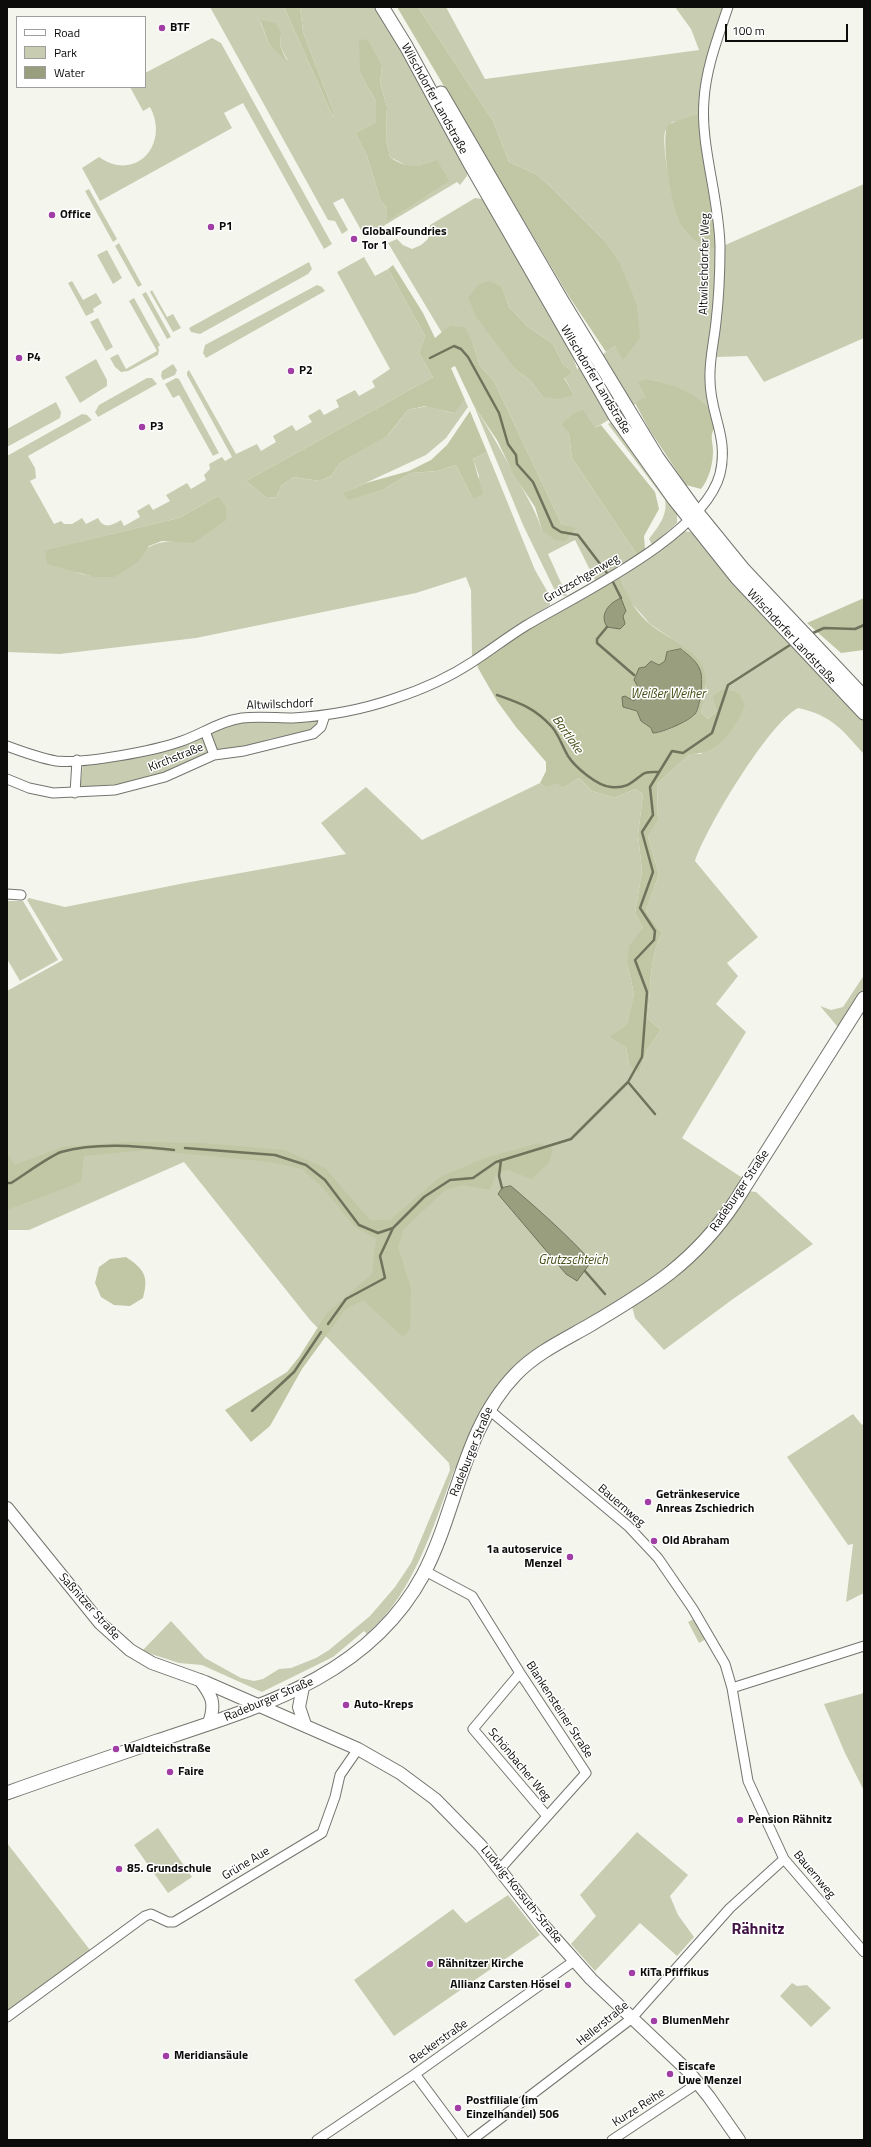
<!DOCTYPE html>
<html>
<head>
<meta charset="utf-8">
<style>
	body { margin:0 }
	#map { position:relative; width:871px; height:2147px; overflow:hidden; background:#f4f6ee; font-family:"Titillium Web",sans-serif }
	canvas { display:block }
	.frame { position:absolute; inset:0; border:8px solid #0c0c0a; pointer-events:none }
	.legend { position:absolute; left:16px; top:16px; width:130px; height:72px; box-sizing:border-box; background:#fff; border:1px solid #9e9e9d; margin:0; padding:5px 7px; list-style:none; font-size:12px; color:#0c0c0a }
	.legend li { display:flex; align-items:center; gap:8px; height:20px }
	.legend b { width:20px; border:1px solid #9e9e9d }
	.scale { position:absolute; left:725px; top:24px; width:123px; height:18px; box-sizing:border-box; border:2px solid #0c0c0a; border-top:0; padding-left:5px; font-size:12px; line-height:14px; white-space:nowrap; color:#0c0c0a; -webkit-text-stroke:3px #fff; paint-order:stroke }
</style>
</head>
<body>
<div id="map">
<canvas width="871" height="2147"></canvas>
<div class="frame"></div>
<ul class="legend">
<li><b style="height:5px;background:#fff"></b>Road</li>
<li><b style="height:11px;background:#c8cdb1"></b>Park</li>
<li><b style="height:11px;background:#999f7e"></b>Water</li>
</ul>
<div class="scale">100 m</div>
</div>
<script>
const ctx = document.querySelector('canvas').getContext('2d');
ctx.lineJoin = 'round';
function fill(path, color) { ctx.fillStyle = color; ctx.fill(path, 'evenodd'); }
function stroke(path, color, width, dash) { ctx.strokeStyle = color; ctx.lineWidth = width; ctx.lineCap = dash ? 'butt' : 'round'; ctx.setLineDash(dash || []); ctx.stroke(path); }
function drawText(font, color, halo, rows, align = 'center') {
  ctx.font = font + ' "Titillium Web",sans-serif'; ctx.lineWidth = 3; ctx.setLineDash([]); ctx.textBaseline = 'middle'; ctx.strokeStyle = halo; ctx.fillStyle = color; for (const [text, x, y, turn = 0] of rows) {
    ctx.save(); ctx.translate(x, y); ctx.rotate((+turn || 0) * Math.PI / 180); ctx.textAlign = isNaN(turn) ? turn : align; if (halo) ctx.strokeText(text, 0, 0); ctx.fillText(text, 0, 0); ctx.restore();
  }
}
fill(new Path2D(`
	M210,7H284L333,117L334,113L303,32L300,7H378L467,171V176L460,185L457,182L365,237L343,198L333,203L348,230L342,234L335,221L328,220ZM260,21L281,34L280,46L288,61L269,44ZM382,66L380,83L387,107L386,140L390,157L409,167L426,165L387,221V208L380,199L367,156L355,133L376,122V101L360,73Z
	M418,7H446L485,79L699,50L691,29L675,7H724L701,112L688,119L672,122C670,125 666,129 665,132C661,147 675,219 685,231C692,241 706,245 717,250C716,268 718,287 715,305C711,344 701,370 709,410C689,394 674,384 648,379L647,397L595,428L563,424L569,434L572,458L637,555L595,580L575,540L548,554L567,596L557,595L523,525L474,406C489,428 501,451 515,475C526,495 534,507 542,530L562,525L494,381L480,366L473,344L449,326L442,333L388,243L397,239L403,245L412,249L421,245L428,239L430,225L475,198L482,199L488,203L572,354L577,369L589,362L570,328L597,358L615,346L624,359L603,239L550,186L536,174L509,162L493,121ZM502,287L509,307L527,326L553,344L563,364L573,372L564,377L574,395L543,397L530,380L516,370L505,353Z
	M212,38L221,43L332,244L324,249L243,103L224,113L232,128L100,201L82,168L99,157C136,183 170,144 150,107L143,111L130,87H145V73Z
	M864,184V338L764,382L747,356L717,357L723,246Z
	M89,189L117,239L113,242L85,191Z
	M119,243L142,285L138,287L115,246Z
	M107,250L122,278L113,284L97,255Z
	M364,257L375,276L388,269L425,336L419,353L433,377L246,481L267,498L276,497L282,485L294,477L319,481L331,476L340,463L388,435L408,410L427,406L453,413L465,400L468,407L446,438L426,455L344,493L384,489L411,473L438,471L456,465L473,499L479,476L473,459L487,452L535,570L550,596V605L472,657L471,590L466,577L416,593L196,638L60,654L7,652V456L82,414L87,415L92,420L28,456L35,468L36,478L30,481L54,524L61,521L64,524H72L82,518L86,524L98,518C104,529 111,526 121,520L124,526L140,517L137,511L149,504L153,510L170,501L166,495L187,483L191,489L206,480L204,475L210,469L209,464L222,457L225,461L232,457L187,375V372L189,370L236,454L257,444L261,451L276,442L273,436L292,425L296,431L312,422L308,416L320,409L324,415L339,407L336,400L355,390L359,396L375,387L372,381L390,369L337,272ZM218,496L177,541C145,541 136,557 115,577C78,577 73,573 46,550L179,518Z
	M309,262L312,269L308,274L200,334L191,332L189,328Z
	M72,281L83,300L96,293L102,303L93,309L94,312L86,316L68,283Z
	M317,285L322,287L325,291L206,358L203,353L205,345Z
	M152,290L167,317L173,314L181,328L173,332L150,292Z
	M146,292L171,337L167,339L142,294Z
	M134,298L160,345L158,347L159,350L158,355L128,371L121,372L115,367L110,358L118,354L126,369L157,351L129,301Z
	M98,318L113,347L106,351L90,322Z
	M96,359L107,380V386L80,403L65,377Z
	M173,364L177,370L175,375L163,380L161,376L162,371Z
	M147,378H152L157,384L98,417L95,412L99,405Z
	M176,378L179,379L219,453L213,456L179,395L173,398L165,384Z
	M56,402L61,412L60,418L7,447V429Z
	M611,422L673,505L677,514V523L652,545L649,539C658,527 668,515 665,500L608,424Z
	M683,531L690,532L696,535C748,600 806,660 864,720V754C841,729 833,716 798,708C768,724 706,828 695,861L758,937L727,963L738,976L716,1004L746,1032L682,1138L744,1179L712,1226L658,1277L523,1361L459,1470L455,1468C433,1526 415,1592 367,1634L364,1631L333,1657L262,1692L202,1665L179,1663L142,1651L171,1621L205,1658L241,1678L254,1681L263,1679L279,1669L291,1668L316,1658L329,1650L370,1616L395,1587L411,1563L450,1470L449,1463L310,1320L184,1162L29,1230H7V991L63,960L27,900L29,898L65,907L185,883L346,854L321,823L366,787L422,840L540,783L546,788L556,782L563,788L579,778L592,791L615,798L635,789L643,794L638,835L642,871L635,913L643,928L627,963L634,994L626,1047L629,1064L640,1071L647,1050L661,1030L647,1018C652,988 648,960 662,933L646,911L659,874L648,837L658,819L657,784L690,754H701L717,711L708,719L701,713L706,686L687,649L650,624L628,599L620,576L647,560Z
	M317,719L316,727L308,731L269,739L254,745L217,751L209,734L239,723Z
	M204,736L211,753L166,774L114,787L80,789L83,764L184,745Z
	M7,901H23L58,960L20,981L7,959Z
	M864,975V990L840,1027L837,1026L820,1006L831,1010L843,1007Z
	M747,1191L756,1192L813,1244L733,1299L664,1350L635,1318L632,1306Z
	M853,1414L862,1425L864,1423V1593L846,1602L853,1544L848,1545L787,1457Z
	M694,1619L706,1639L699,1643L688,1622Z
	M864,1693V1791L845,1753L824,1704Z
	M158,1828L192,1877L168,1893L134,1845Z
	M637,1832L688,1875L670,1896L678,1915L694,1937L677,1956L640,1923L595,1971L571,1944L596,1916L580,1895Z
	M7,1843L90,1950L89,1953L7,2013Z
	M508,1895L540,1935L394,2036L354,1980L453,1909L466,1923Z
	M792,1983L797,1986L807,1985L831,2008L811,2027L780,1996Z`), '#c8cdb1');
fill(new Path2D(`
	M284,7H300L303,32L334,113L333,117Z
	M397,7H418L493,121L509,162L536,174L550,186L603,239L620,264L629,285L637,306L640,338L623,360L615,346L606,352L568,295Z
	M260,20L276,23L281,34L280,46L288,63L269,44Z
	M367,39L382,66L380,83L387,107L386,140L390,157C406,169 419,168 437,160L449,181L387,221V208L380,199L367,156L355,133L376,122V101L360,73L359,41Z
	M701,112L715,211L717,250C705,246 692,241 685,231C672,215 661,146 667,126C677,118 690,119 701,112Z
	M393,265L423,313L435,338L449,326L465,327L473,344L480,366L494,381L562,525L576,528L565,541L555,540L542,530L535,507L514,475L497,440L474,406L455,366L451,368L465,400L454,413L425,406L408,410L387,436L340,463L331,476L319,481L294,477L282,485L276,497L267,498L246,481L433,377L419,353L425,336L388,269Z
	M490,281L502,287L509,307L527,326L553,344L563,364L573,372L564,378L574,395L558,399L543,397L530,380L516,370L477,318L468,298L479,284Z
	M648,379C669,383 695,392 709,409C712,413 713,422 715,427C709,436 713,441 713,451C713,464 709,479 701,489L686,485L649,429L635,403L646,397L638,382Z
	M583,410L595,428L601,425L655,492L659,509L644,536L645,549L637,555L572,458L569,434L562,424L574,413Z
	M470,411L487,452L473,459L483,494L473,499L456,465L438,471L411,473L384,489L348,500L343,493L366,483L409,471L431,460L447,445Z
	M218,496L226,507V520L193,543L162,541L149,546L139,561L115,577H94L47,564L45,550L179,518Z
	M620,576C626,595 635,612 651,625C666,637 695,649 703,667C709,682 704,698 701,713L708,719L717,711L713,696L723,689L739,693L745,705C735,728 719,755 690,754L657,784L658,820L648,837L659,874L646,911L662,933C648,960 652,988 647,1018L661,1030L647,1050L640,1071L634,1070L629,1064L626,1047L610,1037L628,1024L634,994L627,963L629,946L643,928L635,913L642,871L638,835L643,794L635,789L615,798L592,791L579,778L563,788L556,783L546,788L540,783L546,771V762L516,727L497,701L478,668L477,663L515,637ZM682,649L696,663L702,676L699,704L694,716L670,729L657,733L641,721L637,711L628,709L625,696L634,701L637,697L641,667H645L652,661L659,665L665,661L667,652Z
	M864,598V650L841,653L807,623Z
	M129,1142L203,1143L285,1150L325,1168L370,1220H390L440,1177L485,1158L539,1143L553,1149L549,1163L531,1179L508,1170L496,1174L490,1190L462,1185L444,1191L404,1229L398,1247L411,1288L410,1329L403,1337L363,1300L345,1310L302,1369L270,1426L251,1442L225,1410L287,1372L299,1357L327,1313L372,1274L376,1239L354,1226L323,1188L302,1169L270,1162L148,1150L84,1156L81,1182L7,1210V1153L15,1165L62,1147Z
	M126,1257C144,1269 149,1276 143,1298L130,1306L114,1305L101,1297L95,1283L99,1267L110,1259Z`), '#c1c7a5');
const water = new Path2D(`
	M621,598L626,611L623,616L625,624L620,629L607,627C599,614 609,603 621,598Z
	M681,649C688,655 697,661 700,670C704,678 700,708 695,714C689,721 662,733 653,733L651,728L641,721L637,711L623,707L622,697L625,696L634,701L637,697L638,687L634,680L639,668L645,667L651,661L659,665L665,661L667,652Z
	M511,1186C538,1209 565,1233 589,1259L588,1266L577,1281L566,1274L498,1194L502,1188Z`);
fill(water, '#999f7e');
stroke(water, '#6f735b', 1);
stroke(new Path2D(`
	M430,358L454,346L461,349L468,357L499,413L508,444L516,455L517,464L533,482L553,527L561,532L578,535L607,573
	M613,582L621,598
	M607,627L597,639V643L634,675
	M813,633L824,628L855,629L864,625
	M497,695C520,703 535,708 552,727C559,735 562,746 568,756C575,767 597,786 611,787C627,789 632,782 643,774C647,771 653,772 658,772
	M628,1082L655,1114
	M185,1148L275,1155L306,1165L325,1180L359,1225L378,1233L393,1228L424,1197L450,1180L473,1178L496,1162L571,1139L628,1082L642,1057L647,992L635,960L654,940L655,931L640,908L653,872L642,832L653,815L650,787L672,751L683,753L712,733L728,685L790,645
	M501,1160L499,1176L502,1188
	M7,1183H11C24,1175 48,1157 61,1152C97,1142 137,1146 174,1150
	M585,1271L605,1294
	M328,1324L346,1299L385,1278L380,1256L393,1228
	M252,1411L294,1372L321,1332`), '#6f735b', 2.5);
const minor = new Path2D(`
	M205,731L214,755
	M7,746C23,752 39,758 56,761C84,764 154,751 182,741C202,734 220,721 242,718C258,716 276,718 293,718C327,716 361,710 393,699C421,690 450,677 474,661C492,649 509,636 527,625C579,594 704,535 720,474C729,436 710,415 710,380C709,360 714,342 716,322C719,297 720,271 720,246C719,197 700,145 704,100C706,68 718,37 728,7
	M7,779L29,788L53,793L115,790L165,777L214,755L244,751L313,734L321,727L325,715
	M75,793L77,760
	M7,894L21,895
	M488,1409L628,1526L658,1558L693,1609L725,1664L732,1688L748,1781L784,1859L864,1952
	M425,1571L472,1596L520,1673L586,1773L500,1869
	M520,1673L473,1729L547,1816
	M732,1688L864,1646
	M7,2017L145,1916L151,1914L168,1922H174L322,1833L335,1797L340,1775L358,1749
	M415,2074L464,2140
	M317,2140L415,2074L574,1961
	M472,2140L631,2019L730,1908L784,1859
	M612,2140L698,2083`);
const tertiary = new Path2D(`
	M7,1508L100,1623L130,1650L152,1663L205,1682L358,1749L400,1773L435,1799L481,1846L543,1925L591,1979L688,2071L709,2097L739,2140
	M200,1680C212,1696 216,1703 209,1723
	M303,1687L299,1707L305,1725`);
const secondary = new Path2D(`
	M382,7L406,46L469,162L615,416L674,499L737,578L864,713
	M441,93L561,299L657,457L696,511L744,570L864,697
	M7,1793C57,1775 107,1758 157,1741C259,1707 368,1677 423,1575C457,1511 463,1428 516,1374C536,1353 564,1340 590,1325C651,1289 695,1262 735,1202L864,998`);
stroke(minor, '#73746e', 11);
stroke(tertiary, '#73746e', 14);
stroke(secondary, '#73746e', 15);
stroke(minor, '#fff', 9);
stroke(tertiary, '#fff', 12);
stroke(secondary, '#fff', 13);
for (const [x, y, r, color] of [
	[162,28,4,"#a03ea5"],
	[52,215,4,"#a03ea5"],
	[211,227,4,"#a03ea5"],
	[354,239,4,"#a03ea5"],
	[19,358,4,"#a03ea5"],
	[291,371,4,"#a03ea5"],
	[142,427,4,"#a03ea5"],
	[648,1502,4,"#a03ea5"],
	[654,1541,4,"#a03ea5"],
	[570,1557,4,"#a03ea5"],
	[346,1705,4,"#a03ea5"],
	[116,1749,4,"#a03ea5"],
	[170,1772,4,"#a03ea5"],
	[740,1820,4,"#a03ea5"],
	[119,1869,4,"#a03ea5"],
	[430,1964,4,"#a03ea5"],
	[632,1973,4,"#a03ea5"],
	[568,1985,4,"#a03ea5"],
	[654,2021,4,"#a03ea5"],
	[166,2056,4,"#a03ea5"],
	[670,2074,4,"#a03ea5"],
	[458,2108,4,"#a03ea5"]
]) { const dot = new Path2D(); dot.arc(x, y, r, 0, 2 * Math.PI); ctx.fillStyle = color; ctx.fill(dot); stroke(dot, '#fff', 1.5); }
drawText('bold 12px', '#0c0c0a', '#fff', [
	["BTF",170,28],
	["Office",60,215],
	["P1",219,227],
	["GlobalFoundries",362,232],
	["Tor 1",362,246],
	["P4",27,358],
	["P2",299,371],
	["P3",150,427],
	["Getränkeservice",656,1495],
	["Anreas Zschiedrich",656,1509],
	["Old Abraham",662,1541],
	["1a autoservice",562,1550,"right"],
	["Menzel",562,1564,"right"],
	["Auto-Kreps",354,1705],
	["Waldteichstraße",124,1749],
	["Faire",178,1772],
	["Pension Rähnitz",748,1820],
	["85. Grundschule",127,1869],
	["Rähnitzer Kirche",438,1964],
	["KiTa Pfiffikus",640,1973],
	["Allianz Carsten Hösel",560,1985,"right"],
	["BlumenMehr",662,2021],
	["Meridiansäule",174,2056],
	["Eiscafe",678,2067],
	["Uwe Menzel",678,2081],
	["Postfiliale (im",466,2101],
	["Einzelhandel) 506",466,2115]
], 'left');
drawText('12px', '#0c0c0a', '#fff', [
	["Wilschdorfer Landstraße",434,99,61],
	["Altwilschdorfer Weg",705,264,-89],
	["Wilschdorfer Landstraße",595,380,59],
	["Grutzschgenweg",582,579,-30],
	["Wilschdorfer Landstraße",791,637,47],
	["Altwilschdorf",280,705,-2],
	["Kirchstraße",176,758,-22],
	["Radeburger Straße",740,1191,-56],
	["Radeburger Straße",472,1452,-68],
	["Bauernweg",621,1506,41],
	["Saßnitzer Straße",89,1607,48],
	["Radeburger Straße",269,1700,-23],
	["Blankensteiner Straße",559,1710,57],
	["Schönbacher Weg",519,1765,50],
	["Grüne Aue",246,1864,-31],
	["Bauernweg",814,1875,50],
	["Ludwig-Kossuth-Straße",521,1895,51],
	["Hellerstraße",603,2024,-39],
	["Beckerstraße",439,2042,-35],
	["Kurze Reihe",639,2108,-33]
]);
drawText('italic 13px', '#495019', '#fff', [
	["Weißer Weiher",668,695],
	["Bartlake",567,735,55],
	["Grutzschteich",573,1261]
]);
drawText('bold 16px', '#411244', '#fff', [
	["Rähnitz",758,1930]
]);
</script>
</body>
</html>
